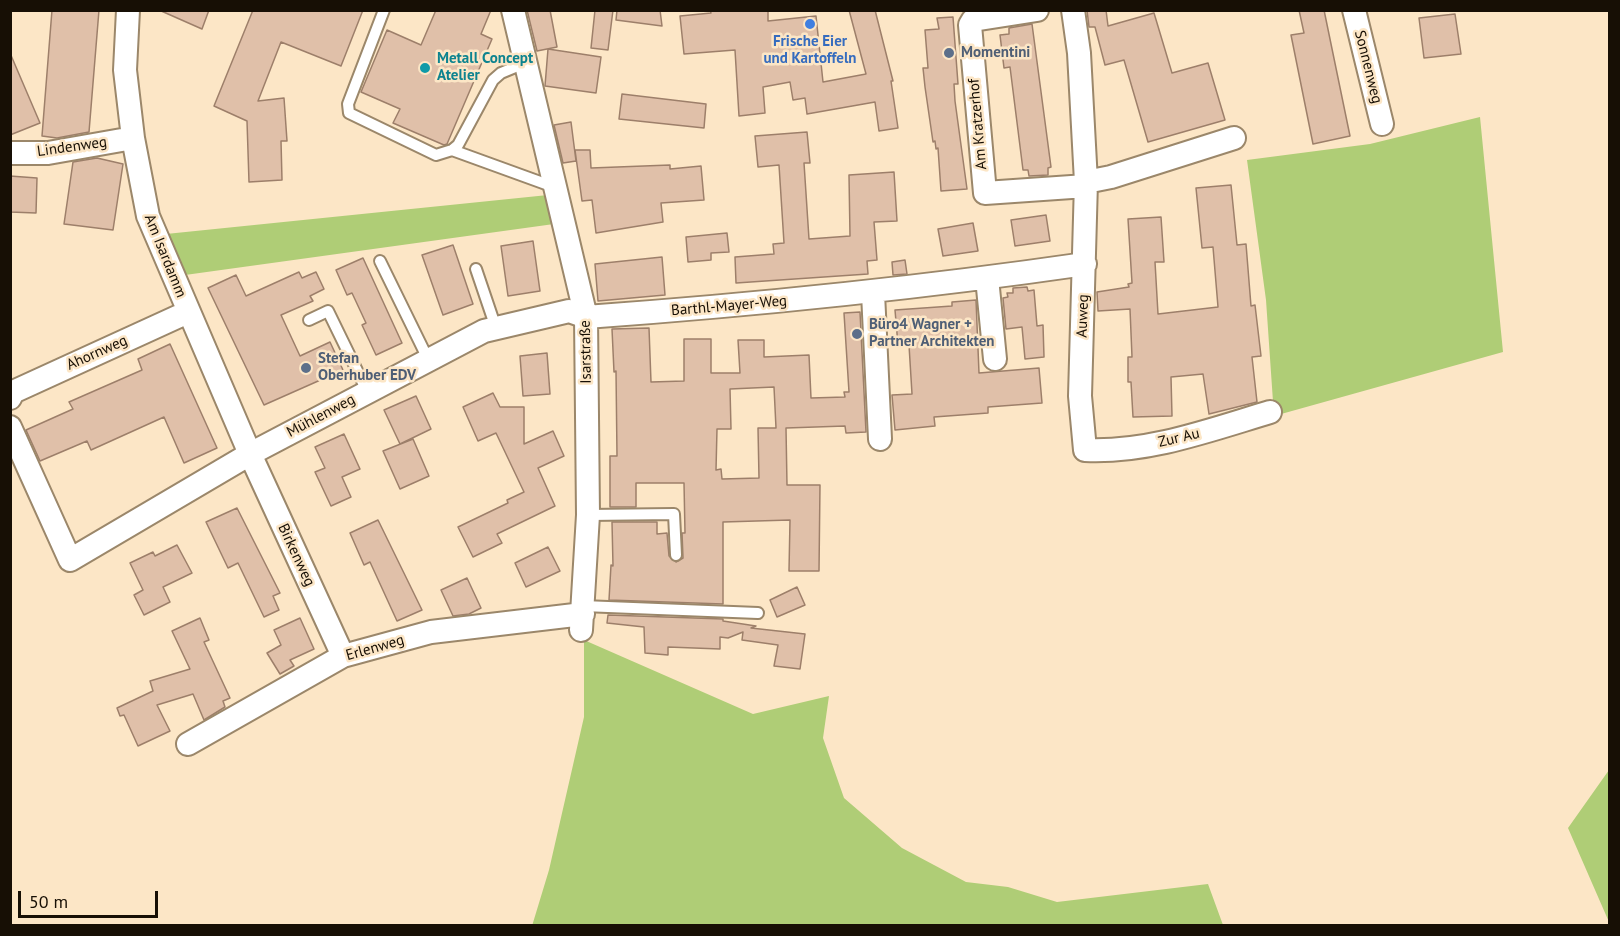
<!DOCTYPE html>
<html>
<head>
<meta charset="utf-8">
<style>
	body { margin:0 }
	#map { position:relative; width:1620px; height:936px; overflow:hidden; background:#fce6c6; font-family:"PT Sans",sans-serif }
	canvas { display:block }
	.frame { position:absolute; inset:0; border:12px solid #170f05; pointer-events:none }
	.scale { position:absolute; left:18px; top:891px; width:140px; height:27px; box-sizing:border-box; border:3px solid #170f05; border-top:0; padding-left:8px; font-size:18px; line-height:21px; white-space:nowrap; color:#170f05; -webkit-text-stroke:4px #fce6c6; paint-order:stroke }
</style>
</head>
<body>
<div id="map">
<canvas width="1620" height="936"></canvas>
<div class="frame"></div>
<div class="scale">50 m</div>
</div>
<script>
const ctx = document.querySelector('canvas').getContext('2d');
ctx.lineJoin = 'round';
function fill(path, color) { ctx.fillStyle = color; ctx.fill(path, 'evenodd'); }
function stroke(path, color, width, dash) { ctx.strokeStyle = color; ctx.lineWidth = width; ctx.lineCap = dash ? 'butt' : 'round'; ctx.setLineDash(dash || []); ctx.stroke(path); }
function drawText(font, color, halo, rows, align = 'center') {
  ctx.font = font + ' "PT Sans",sans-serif'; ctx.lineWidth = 5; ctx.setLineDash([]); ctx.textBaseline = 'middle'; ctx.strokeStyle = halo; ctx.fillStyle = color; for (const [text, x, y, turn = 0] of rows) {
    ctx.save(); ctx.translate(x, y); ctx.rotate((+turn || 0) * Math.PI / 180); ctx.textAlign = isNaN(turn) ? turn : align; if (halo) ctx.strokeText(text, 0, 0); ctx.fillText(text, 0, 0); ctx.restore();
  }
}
fill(new Path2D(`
	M1480,117L1503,352L1274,416L1266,300L1247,160L1370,144Z
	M548,195L554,224L185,275L166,234Z
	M584,640L753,714L829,696L823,738L844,798L902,848L966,882L1008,887L1057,902L1208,884L1223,925L532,926L549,870L584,717Z
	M1609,770V922L1568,828Z`), '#afcd76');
const building = new Path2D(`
	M52,10H99L89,132L57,138L42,136Z
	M159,10H209L202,29Z
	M253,10H363L341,66L281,42L258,101L284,98L287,141H281L282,180L249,182L247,121L214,106Z
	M436,10H491L481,34L492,39L447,144L444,145L393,123L400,109L361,92L387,30L421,45Z
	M527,10H550L557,47L537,51Z
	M595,10H613L608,50L591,48Z
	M617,10H660L662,26L616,20Z
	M710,10H768V21L816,16L823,82L866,74L849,10H875L893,81H891L898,128L879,131L875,102L807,114L805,98L793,100L790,82L763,87L765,113L739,116L735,50L684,54L680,16L711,13Z
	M1087,10H1106L1108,26L1154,13L1172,73L1208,63L1225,120L1148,142L1124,60L1105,65L1095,27H1089Z
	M1299,10H1324L1350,136L1313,144L1291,35L1304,33Z
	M1455,14L1461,54L1424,58L1419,18Z
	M953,17L958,84H954L955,101L967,189L941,191L938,148L936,149L935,141L933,142L925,87L923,68H928L925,30L939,29L937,18Z
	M1032,24L1051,167L1048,168V175L1029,176L1028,170H1023L1010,67L1004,68L1000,35L1009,34V28Z
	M548,49L601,57L596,93L545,86Z
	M10,53L40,123L10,135Z
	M622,94L706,104L704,128L619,119Z
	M571,122L576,161L563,163L554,125Z
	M807,132L810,163H804L809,239L850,236L849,175L894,172L897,221L874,222L877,260L867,261L868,274L736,283L735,257L774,254L773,244L784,243L779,165L758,167L755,136Z
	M575,150H590L591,168L670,165V169L701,166L704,200L661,203L663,222L596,233L592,200L582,201Z
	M97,158L123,164L113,230L64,224L73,162Z
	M10,176L37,178L36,213L10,212Z
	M1231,185L1237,245L1246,244L1251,306L1255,305L1261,356L1252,357L1257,402L1209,414L1203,374L1171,377L1172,416L1133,417L1131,382H1128V357H1132L1130,309L1098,311L1097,292L1129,287L1128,284L1132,283L1128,219L1161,217L1164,262H1155L1158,314L1218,307L1213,247L1202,248L1196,188Z
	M1046,215L1050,241L1015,246L1011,220Z
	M973,223L978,251L943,256L938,229Z
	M727,233L729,252L711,253V260L688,262L686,237Z
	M533,241L540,291L508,296L501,246Z
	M453,245L473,304L443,315L422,255Z
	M662,257L665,295L598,301L595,264Z
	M363,258L402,343L376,355L362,325L366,323L352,293L347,295L336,270Z
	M905,260L907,274L893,275L892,262Z
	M299,272L302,278L316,272L324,289L310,296L313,301L281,315L300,356L330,342L343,370L264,405L208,288L236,275L246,296Z
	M1027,287L1028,291L1034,290L1037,326L1043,325L1044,357L1025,359L1022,327L1006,329L1003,298L1008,297L1007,293H1013V288Z
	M976,300L979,373L1039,368L1042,403L988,407V413L934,417L935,426L895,430L892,395L912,394L909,345H898L895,310L952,306V302Z
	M860,312L866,432L846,433L845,426L786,428L787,485H820L819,571H789L790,520L723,522V604L609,600L611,565L613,566L612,522H657V534L667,533L669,556L676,562L683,558L682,533H685L684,483H636V507H610V456H617L616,371L614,372L612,329L649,328L651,382L684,381V339H711V373H740L738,340H764V357L809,355L811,398L845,397L844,392H849L844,313ZM774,387L776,428H758L759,478L722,479L721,469L716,470L717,429H731L730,389Z
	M170,344L217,448L184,463L164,417L91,450L87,441L40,461L26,430L73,409L69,402L142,370L138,359Z
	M547,353L550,394L523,396L520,356Z
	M493,393L500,407H524V444L553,431L564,456L538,468L555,506L497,534L502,543L473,557L458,527L508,503L507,500L524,492L496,433L478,441L463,407Z
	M416,396L431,429L400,444L384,410Z
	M344,434L360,469L342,477L351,497L331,506L315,472L325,468L315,447Z
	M413,439L429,476L400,489L383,451Z
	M237,508L280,593L273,596L279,610L264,617L238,563L228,568L206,522Z
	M378,520L422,610L397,621L370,562L364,565L350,533Z
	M177,545L192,573L163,587L170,602L144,615L134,595L143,590L130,563L153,552L155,556Z
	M548,547L560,571L526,587L515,563Z
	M467,578L481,608L469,614L453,616L441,590Z
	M797,587L805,605L777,617L770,600Z
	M608,615L723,619V621L756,626L751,628L805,634L800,669L774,666L778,645L742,640L743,632L728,638L720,637V649L668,647V655L645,653L644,627L607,623Z
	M200,618L209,640L204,642L230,698L223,701L225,707L204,720L193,694L157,705L170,731L138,746L124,715L120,716L117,708L153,691L150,681L190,669L172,631Z
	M300,618L314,649L290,660L294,666L280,674L267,653L281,645L274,630Z`);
fill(building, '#e0c0a9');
stroke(building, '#9d7f6a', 1.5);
const service = new Path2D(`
	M384,10L348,104L349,113L436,155L452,150L458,145L493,80L501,73L525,63
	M452,150L554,187
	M380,261L428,359
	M476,269L496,328
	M309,320L328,311L367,391
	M588,515L674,514L676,555
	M583,606L758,613`);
const minor = new Path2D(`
	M128,10L125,70L133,138L148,216L250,454L343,656
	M513,10L586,317L588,515L581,630
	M1037,10L973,20L970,25L985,193L1086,186
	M1073,10L1079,53L1086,182L1080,396L1085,450C1148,453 1210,430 1270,412
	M1354,10L1382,124
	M10,153H48L133,138
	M1086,182L1111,177L1234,138
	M987,278L995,359
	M873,293L880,439
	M10,398L13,392L188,312
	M10,427L70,560L250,454L484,331L569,311L586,317C753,305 919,288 1085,264
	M188,744L343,656L431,632L583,614`);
stroke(service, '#9b876a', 14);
stroke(minor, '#9b876a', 26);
stroke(service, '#fff', 10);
stroke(minor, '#fff', 22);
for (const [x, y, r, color] of [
	[810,24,6,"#3f7fe0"],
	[949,53,6,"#5c6f8a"],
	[425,68,6,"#0f9aa8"],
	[857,334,6,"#5c6f8a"],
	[306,368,6,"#5c6f8a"]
]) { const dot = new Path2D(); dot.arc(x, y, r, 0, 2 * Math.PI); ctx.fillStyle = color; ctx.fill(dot); stroke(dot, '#fce6c6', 2); }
drawText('bold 15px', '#366cbe', '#fce6c6', [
	["Frische Eier",810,42],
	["und Kartoffeln",810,59]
]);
drawText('bold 15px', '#4e5e75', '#fce6c6', [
	["Momentini",961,53],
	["Büro4 Wagner +",869,325],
	["Partner Architekten",869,342],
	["Stefan",318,359],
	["Oberhuber EDV",318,376]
], 'left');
drawText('bold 15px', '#0d838f', '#fce6c6', [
	["Metall Concept",437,59],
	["Atelier",437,76]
], 'left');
drawText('15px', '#170f05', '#fce6c6', [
	["Sonnenweg",1368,67,76],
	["Am Kratzerhof",978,124,-95],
	["Lindenweg",72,147,-8],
	["Am Isardamm",165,256,68],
	["Barthl-Mayer-Weg",729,306,-5],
	["Auweg",1083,316,-88],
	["Isarstraße",586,352,-91],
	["Ahornweg",97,353,-24],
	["Mühlenweg",321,416,-28],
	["Zur Au",1179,438,-13],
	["Birkenweg",296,555,65],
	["Erlenweg",375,648,-16]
]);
</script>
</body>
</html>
